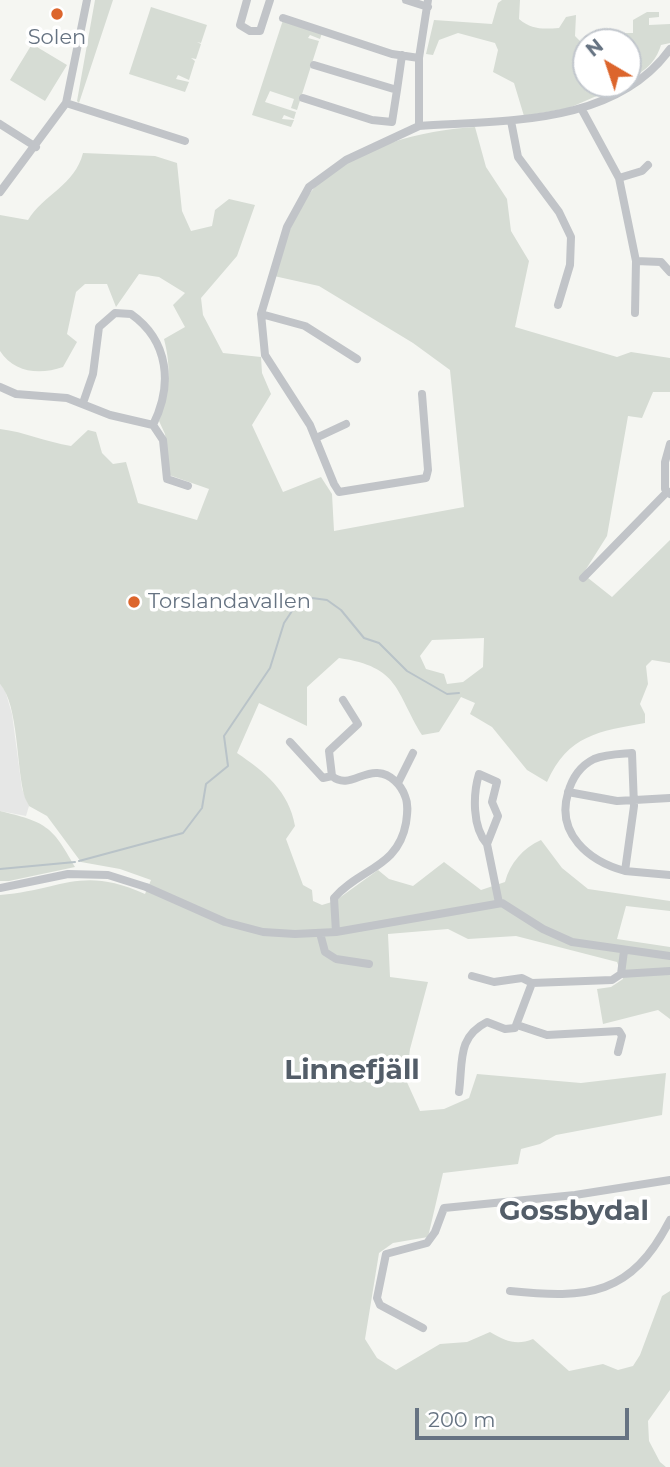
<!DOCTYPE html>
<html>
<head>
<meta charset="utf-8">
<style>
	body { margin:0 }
	#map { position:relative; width:670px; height:1467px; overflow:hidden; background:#f5f6f2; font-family:Montserrat,sans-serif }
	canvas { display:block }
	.north { position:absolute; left:572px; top:28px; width:70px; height:70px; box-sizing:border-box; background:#fff; border:2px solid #c2c7cd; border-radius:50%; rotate:321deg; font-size:19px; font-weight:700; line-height:28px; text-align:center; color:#667382 }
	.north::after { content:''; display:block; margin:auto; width:24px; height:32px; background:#dc652c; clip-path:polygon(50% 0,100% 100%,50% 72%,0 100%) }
	.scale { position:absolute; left:415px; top:1408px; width:214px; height:32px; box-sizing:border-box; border:4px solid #667382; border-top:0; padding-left:9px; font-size:21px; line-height:24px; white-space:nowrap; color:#667382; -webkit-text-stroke:5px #fff; paint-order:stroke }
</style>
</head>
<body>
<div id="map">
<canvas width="670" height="1467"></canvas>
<div class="north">N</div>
<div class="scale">200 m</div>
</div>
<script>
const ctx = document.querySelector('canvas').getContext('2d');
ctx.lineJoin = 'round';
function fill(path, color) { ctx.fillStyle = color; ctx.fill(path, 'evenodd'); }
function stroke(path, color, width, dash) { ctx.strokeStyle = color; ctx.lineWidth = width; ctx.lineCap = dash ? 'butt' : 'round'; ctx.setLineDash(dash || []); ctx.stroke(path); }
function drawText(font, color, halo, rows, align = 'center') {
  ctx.font = font + ' Montserrat,sans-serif'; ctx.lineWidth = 7; ctx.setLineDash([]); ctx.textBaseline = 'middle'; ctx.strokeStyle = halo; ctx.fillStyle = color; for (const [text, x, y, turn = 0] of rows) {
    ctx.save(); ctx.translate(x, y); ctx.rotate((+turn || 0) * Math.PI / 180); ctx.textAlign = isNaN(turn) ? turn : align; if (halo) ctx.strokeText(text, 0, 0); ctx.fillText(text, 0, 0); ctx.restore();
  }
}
fill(new Path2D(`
	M0,684L5,690L12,714L22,789L29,806L26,816L0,811Z`), '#e6e7e6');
fill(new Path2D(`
	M95,0H113L79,103L77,101Z
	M502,0H520L519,19C532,30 543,29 559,28L566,17L576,15L575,36L586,47V84H624L569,108L524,116L514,83L493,72L498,50L495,43L458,33L439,40L433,55L426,54L434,20L492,24L498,3Z
	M151,7L207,25L201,43L197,42L201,44L196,59L191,58L195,61L189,80L178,75L176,79L189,82L185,92L129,74Z
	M647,12H659V17L649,18V25L670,24V43L661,45C655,64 645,70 628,81V42H603L613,33H633V20Z
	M283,20L322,33L320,39L310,35L308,38L319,41L297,110L291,108L294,99L270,91L265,102L296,112L294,119L284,115L282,119L294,120L291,127L252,115Z
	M32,44L67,65L45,101L10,80Z
	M475,127L486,167L507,199L511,231L529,261L515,327L617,357L631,352L670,358V392H653L642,418L628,416L607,536L583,574L612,597L670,540V663L652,660L646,666L648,684L640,704L645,714V723C599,731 568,735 547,782L527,770L492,727L470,714L475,703L461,697L439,732L422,735C395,691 400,667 339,658L307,687V726L259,703L237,753C265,772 289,791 295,826L286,839L303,885L312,890L313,901L322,905L335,901L378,870L389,879L413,886L444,862L481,890L505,882C510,863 523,848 541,840L562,868L588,889L670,901V911L626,906L617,939L670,947V1019L658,1010L603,1024L597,989L611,987L623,979L617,962L516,936L468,939L448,929L388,934L390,977L428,982L410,1049L406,1080L420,1111L444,1109L469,1098L477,1074L581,1083L666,1073L662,1115L556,1135L540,1144L521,1149L518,1164L443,1173L428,1237L393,1243L379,1253L365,1339L377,1358L396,1370L440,1344L467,1342L490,1332C506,1341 516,1346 533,1339L569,1371L603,1364L618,1370L633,1366L640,1355L662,1296L670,1291V1390L648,1421L649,1441L660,1462L666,1467H0V895C62,890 81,865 145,894L151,880L120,869L81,862L47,816L29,806L25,798C16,769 19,705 0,684V429C25,432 46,442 71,446L88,430L96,432L102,453L113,464L126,462L138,503L197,520L209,489L169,475L165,434L159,421C169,391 172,370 164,339L185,327L173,305L185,293L159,277L139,274L116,307L107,284H85L76,292L67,334L77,342L63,367C40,375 14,373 0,351V215L28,220C43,195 75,185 83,153L155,156L177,163L182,211L191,231L212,226L215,210L229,199L255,205L237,256L201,298L203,315L223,353L261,357L262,373L271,394L252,425L283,492L321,477L332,494L334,531L464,507L450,370L413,343L319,286L274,276C284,246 293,211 315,187C352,147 423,130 475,127ZM484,638L483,667L463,682L447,684L444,674L426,669L420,656L432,640Z
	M0,811C45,822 52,825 75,867L9,881H0Z`), '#d6dcd4');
stroke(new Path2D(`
	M79,861L183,833L202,808L206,784L228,766L224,736L270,668L284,623L294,608L312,598L327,600L341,610L364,638L379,643L407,671L447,694L459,693
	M0,869L75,862`), '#b9c3c8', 2);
stroke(new Path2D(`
	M247,0L240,25L250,31H260L270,0
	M406,0L428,7
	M283,18L392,54L419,58
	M314,65L397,90L402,55
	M303,98L372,120L392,122L397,90
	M66,103L185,141
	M581,108L619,178L636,261L635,313
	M511,121L518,157L559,212L571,237L570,265L558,305
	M0,124L36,147
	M419,126C503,120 615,126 670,49
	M619,178L642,171L648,165
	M0,192L66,103L87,0
	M636,261L661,262L670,272
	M261,314L305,326L357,359
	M0,387L16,394L67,398L110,415L153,425L163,440L167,479L188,486
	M422,394L428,470L426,478L339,492L334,484L310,425L265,355L261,314L287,227L309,187L346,160L419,126V58L428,0
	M83,403L93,374L99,327L115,313L131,314C169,341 173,385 153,425
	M316,438L346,424
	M670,444L665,462V489L670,494
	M583,578L667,492
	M290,742L323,778L332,776
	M632,753L634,806L625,871C588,861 556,833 568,793C572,778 580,766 594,759C606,754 620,754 632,753Z
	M398,783L413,753
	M568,792L617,801L670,798
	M487,844C472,827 473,794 479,774L497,782L492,802L498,816L487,844L499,903
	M625,871L670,875
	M0,888L68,874L108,875L146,887L225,922L263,932L295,934L336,932L502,903L543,929L572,942L670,956
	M336,932L334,898C360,868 398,868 406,823C407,815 409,805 405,796C401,785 391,774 378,773C362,771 347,789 332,776L329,751L358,724L343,700
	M320,933L325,952L336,959L369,964
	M621,974L670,971
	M472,976L494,982L522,978L532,983
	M517,1025L547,1035L619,1031L622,1036L618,1052
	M459,1092C463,1061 457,1037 487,1022L505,1029L515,1028L532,983L612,980L621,974L624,951
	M510,1291C588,1299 631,1296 670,1220
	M423,1328L380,1305L377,1298L386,1254L427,1243L435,1232L444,1208L575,1195L670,1180`), '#c1c4c8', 8);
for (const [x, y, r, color] of [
	[57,14,7,"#dc652c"],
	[134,602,7,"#dc652c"]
]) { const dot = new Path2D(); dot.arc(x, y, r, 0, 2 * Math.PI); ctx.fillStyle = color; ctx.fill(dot); stroke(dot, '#fff', 2.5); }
drawText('21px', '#667382', '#fff', [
	["Solen",57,38],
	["Torslandavallen",148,602,"left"]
]);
drawText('bold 28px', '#535d68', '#fff', [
	["Linnefjäll",352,1071],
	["Gossbydal",574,1212]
]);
</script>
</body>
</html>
